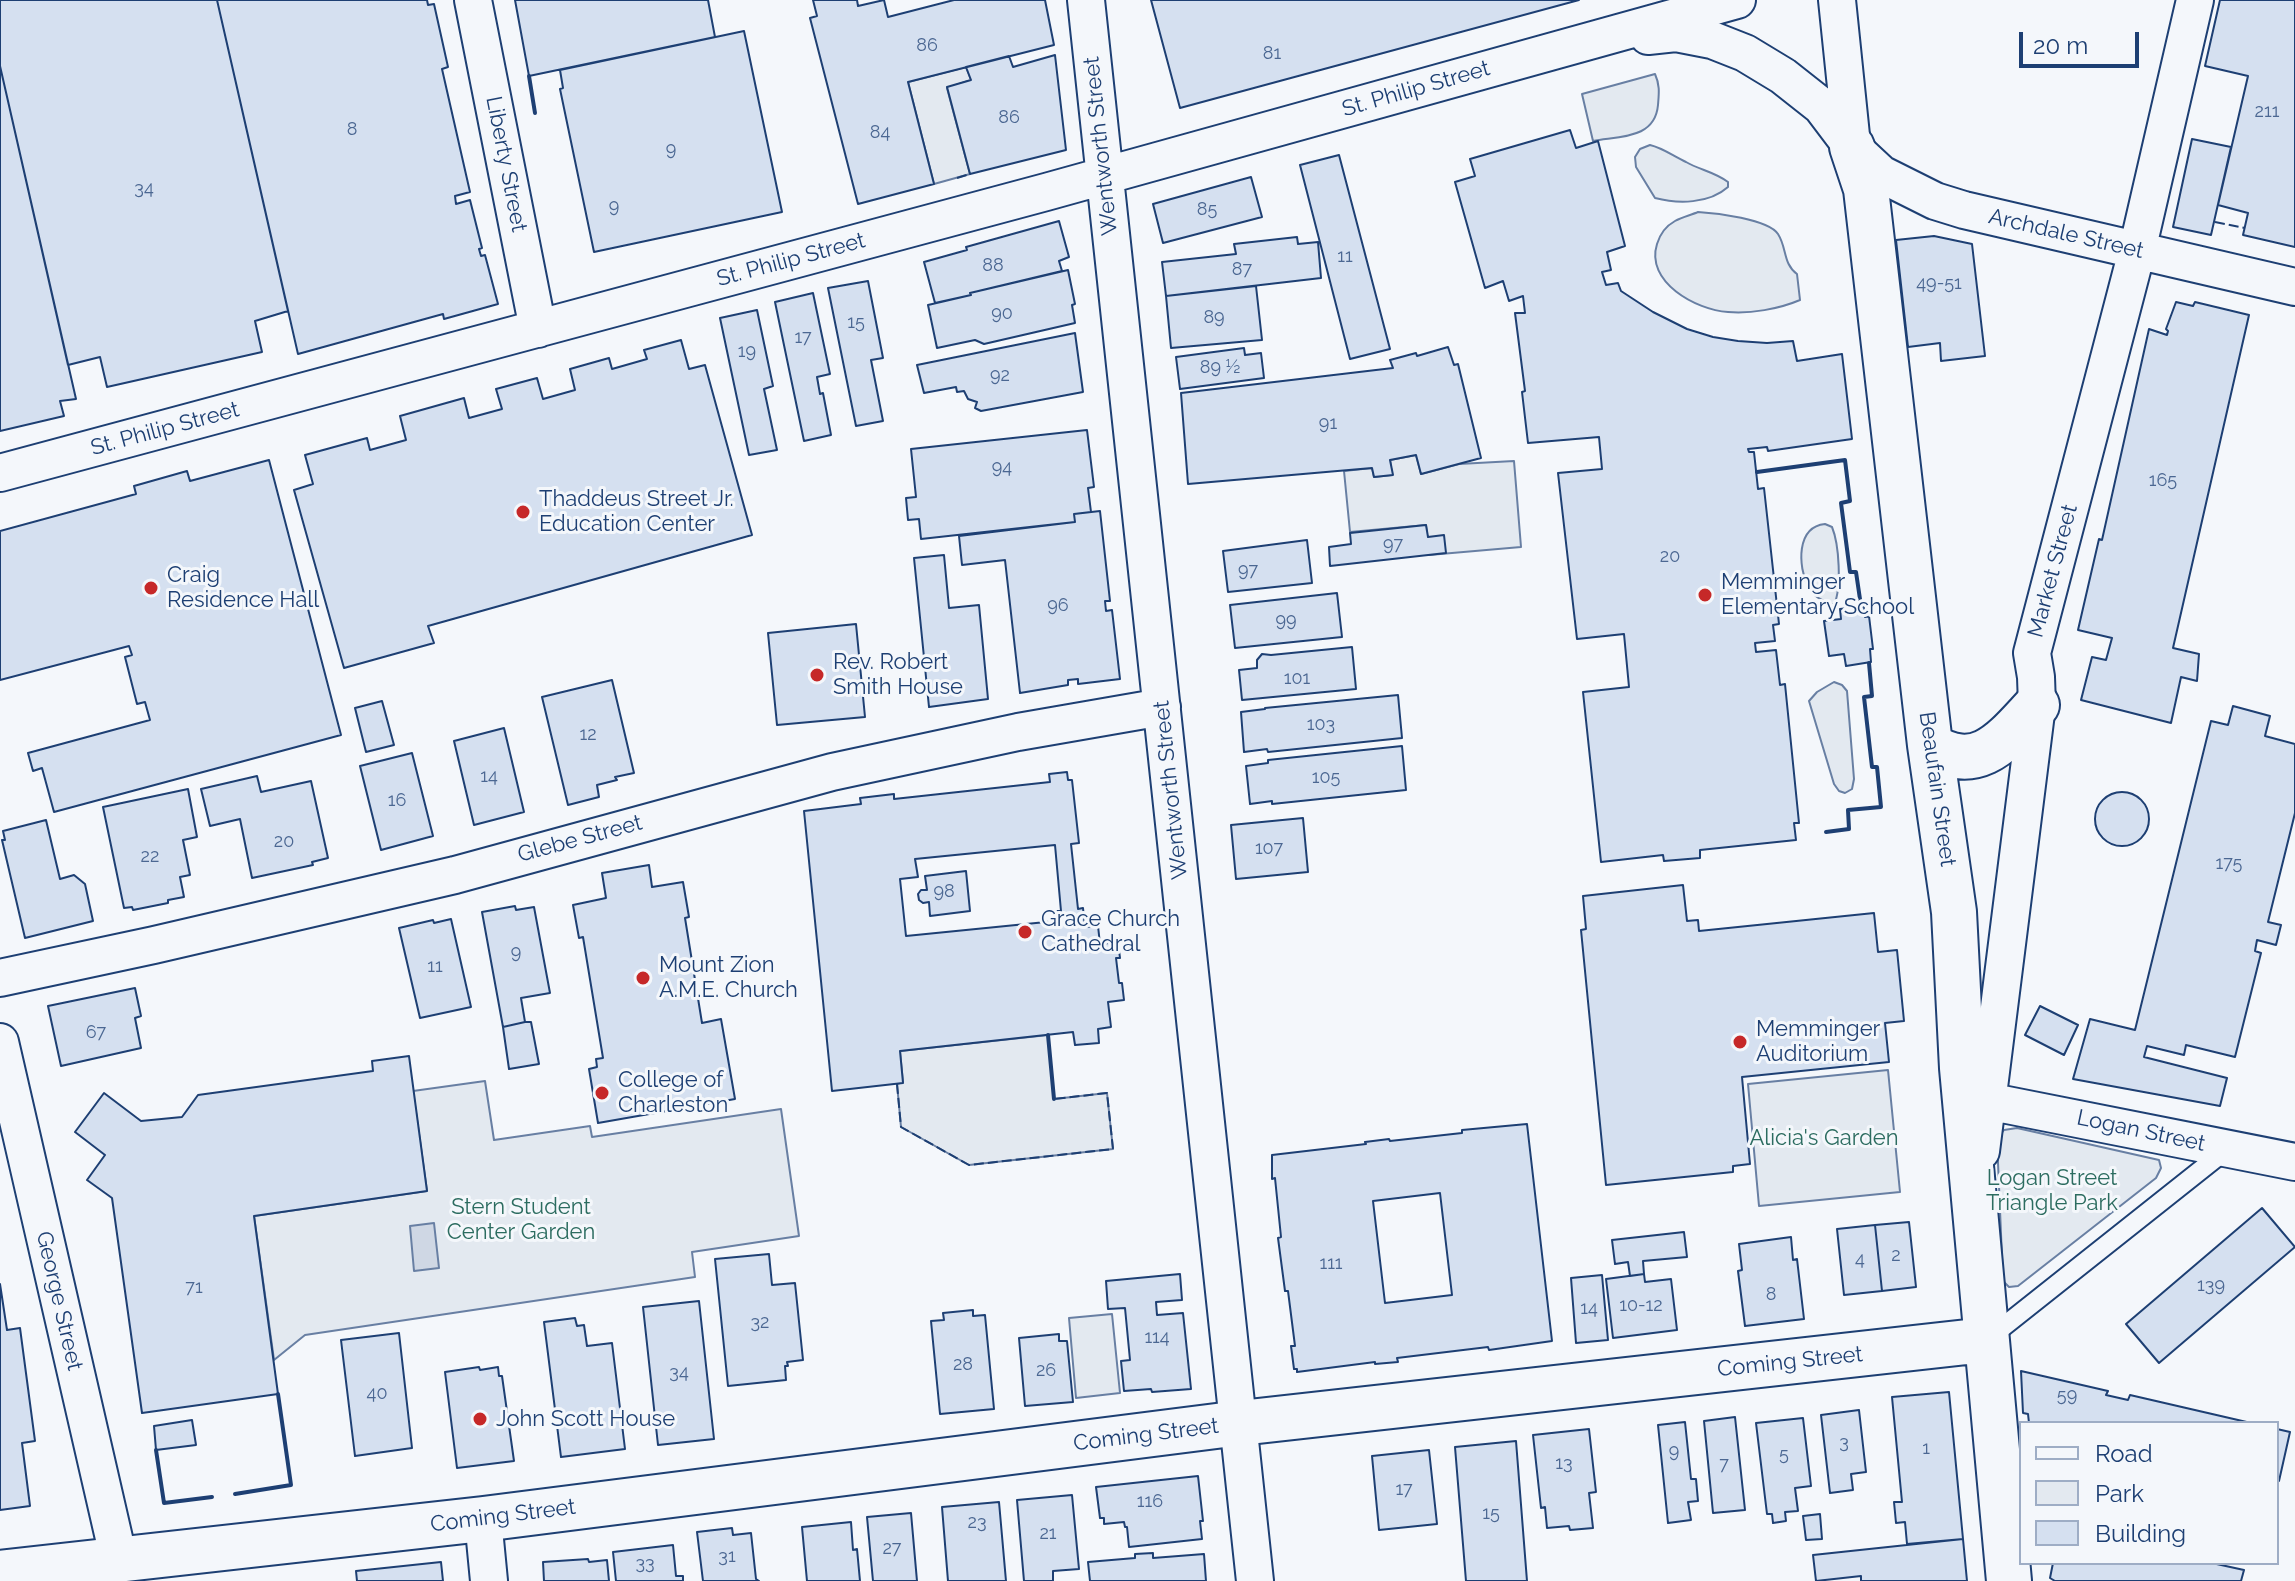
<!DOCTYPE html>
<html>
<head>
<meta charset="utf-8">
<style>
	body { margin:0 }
	#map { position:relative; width:2295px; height:1581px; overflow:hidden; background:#f4f7fb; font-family:Raleway,sans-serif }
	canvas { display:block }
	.legend { position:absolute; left:2019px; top:1421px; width:260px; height:144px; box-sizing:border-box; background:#f4f7fb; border:2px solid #9eadc5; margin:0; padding:10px 14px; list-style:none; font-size:24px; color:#1d3f73 }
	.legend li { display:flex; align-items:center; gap:16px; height:40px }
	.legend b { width:40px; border:2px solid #9eadc5 }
	.scale { position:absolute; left:2019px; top:32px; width:120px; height:36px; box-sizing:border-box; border:4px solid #1d3f73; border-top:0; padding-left:10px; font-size:24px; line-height:28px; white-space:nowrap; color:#1d3f73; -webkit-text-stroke:6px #f4f7fb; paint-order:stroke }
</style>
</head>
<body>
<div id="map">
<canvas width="2295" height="1581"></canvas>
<ul class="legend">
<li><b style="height:10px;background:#f4f7fb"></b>Road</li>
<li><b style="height:22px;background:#e3e9f0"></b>Park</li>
<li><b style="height:22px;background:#d5e0f0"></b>Building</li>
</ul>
<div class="scale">20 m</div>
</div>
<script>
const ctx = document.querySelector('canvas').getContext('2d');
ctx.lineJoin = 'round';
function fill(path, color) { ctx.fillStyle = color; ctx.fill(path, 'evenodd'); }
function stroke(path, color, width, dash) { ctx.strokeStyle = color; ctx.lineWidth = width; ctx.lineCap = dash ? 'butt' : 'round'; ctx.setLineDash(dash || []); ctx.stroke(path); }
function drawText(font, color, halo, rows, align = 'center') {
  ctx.font = font + ' Raleway,sans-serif'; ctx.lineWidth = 6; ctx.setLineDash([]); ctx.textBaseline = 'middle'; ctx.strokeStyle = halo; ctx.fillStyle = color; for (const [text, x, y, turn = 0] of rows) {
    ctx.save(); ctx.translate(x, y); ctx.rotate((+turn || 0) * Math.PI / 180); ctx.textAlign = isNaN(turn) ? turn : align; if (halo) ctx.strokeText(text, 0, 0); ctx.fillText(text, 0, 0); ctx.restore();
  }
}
const green = new Path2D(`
	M966,67L971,80L947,88L970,174L934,184L908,82Z
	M1655,74C1660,85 1659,93 1658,105C1655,139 1620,136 1593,141L1582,94Z
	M1650,145C1663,148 1673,156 1686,162C1700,170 1715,172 1728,182V187C1709,204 1678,204 1655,198L1636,167L1635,157L1640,149Z
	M1698,212C1716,213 1768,219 1778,234C1787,248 1783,264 1797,274L1800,300C1779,309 1750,314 1728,312C1696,310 1645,282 1657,244C1660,234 1666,226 1675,221C1682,217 1691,215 1698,212Z
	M1416,455L1421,474L1459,464L1514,461L1521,547L1429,555L1426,525L1350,532L1344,471L1372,468L1374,477L1392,475L1390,460Z
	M1825,524L1832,527C1839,544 1842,587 1834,605C1824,602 1813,596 1808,587C1798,566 1796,527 1825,524Z
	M1834,682L1842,685L1847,691L1854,779L1852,789L1845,793L1839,791L1834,784L1809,701L1817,692Z
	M1048,1035L1054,1099L1107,1093L1113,1149L969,1165L901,1127L897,1084L903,1082L900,1051Z
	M1888,1070L1900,1192L1759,1206L1748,1084Z
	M485,1081L494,1140L590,1126L592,1137L781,1109L799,1236L692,1252L695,1277L305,1335L274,1360L254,1216L427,1191L413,1091Z
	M2017,1128L2159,1160L2161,1168L2156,1178L2018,1286L2009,1287L2003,1281L1997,1139L2004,1130Z
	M1112,1314L1120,1393L1076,1398L1069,1318Z`);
fill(green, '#e3e9f0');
stroke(green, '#687fa3', 2);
const water = new Path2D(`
	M434,1223L439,1268L414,1271L410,1226Z`);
fill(water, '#cfd7e4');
stroke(water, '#687fa3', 2);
const building = new Path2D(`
	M0,0H217L288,311L255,321L262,352L107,387L100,357L68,365L0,66Z
	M217,0H427L428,5L434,4L448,67L442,69L470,192L455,196L456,204L470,200L482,248L479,249L481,256L485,255L498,304L444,319L443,314L298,354Z
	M515,0H708L715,37L529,76Z
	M813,0H857L858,6L884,0L888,17L954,0H1045L1054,45L908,82L934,184L858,204L810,18L817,16Z
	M1151,0H1579L1180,108Z
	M2220,0H2295V247L2243,235L2248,213L2218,205L2248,76L2205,66Z
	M744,31L782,212L594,252L560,89L563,88L560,70Z
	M1055,55L1066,150L970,174L947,87L971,80L966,67L1009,56L1013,67Z
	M0,66L76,399L60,401L64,416L0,431Z
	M1570,130L1576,148L1598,141L1625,246L1607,252L1611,270L1602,272L1606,285L1618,283L1621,291L1653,312L1687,329L1713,337L1738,341L1767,343L1793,341L1797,361L1842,354L1852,439L1768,451L1767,447L1748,449L1749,452H1754L1758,489L1764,488L1779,624L1773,625L1775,641L1755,643L1756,652L1776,650L1780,685L1785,684L1799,823H1794L1796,840L1700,850V858L1664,861L1663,855L1601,862L1583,692L1629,687L1624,634L1577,639L1558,473L1602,469L1599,437L1528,443L1522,392L1525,391L1515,313H1525L1523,296L1509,301L1503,281L1485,288L1455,182L1475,176L1470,159Z
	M2192,139L2231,147L2211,235L2173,227Z
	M1339,155L1390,349L1350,359L1300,165Z
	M1251,177L1262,217L1163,243L1153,204Z
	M1059,221L1069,257L1059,261L1062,271L970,293L971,295L935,303L924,262L967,250L966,247Z
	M1934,236L1972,244L1985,356L1941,361L1940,343L1908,347L1896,240Z
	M1297,237L1298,244L1318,242L1321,278L1166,296L1162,262L1236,254L1234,244Z
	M1068,270L1075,304L1072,305L1075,323L984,344L975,340L937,348L928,305L971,295L970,293Z
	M868,281L883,358L871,360L883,421L856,426L828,288Z
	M1256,286L1262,340L1171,348L1166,296Z
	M813,293L830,374L817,377L820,394L823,393L831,435L804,441L775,302Z
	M2176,302L2193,306L2195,302L2249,315L2173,648L2199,654L2197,681L2181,677L2171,723L2081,700L2092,657L2106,660L2112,638L2078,630L2099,539L2102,540L2149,329L2167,335L2168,331L2166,329Z
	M757,310L773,386L764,389L777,450L749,455L720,318Z
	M1075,333L1083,392L981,411L975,408L977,402L968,399L964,391L957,392L956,387L924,393L917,365Z
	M681,340L689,369L705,365L752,535L428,626L434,643L344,668L294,490L313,484L305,455L367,438L370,450L406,440L400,416L464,398L469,418L502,409L496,389L537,378L543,399L575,390L570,369L609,358L612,369L647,359L644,350Z
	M1448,347L1454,365L1458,364L1481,458L1421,474L1416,455L1390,460L1393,475L1374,477L1372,468L1188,484L1181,393L1393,368L1390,360L1416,353L1417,356Z
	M1244,348L1245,355L1261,353L1264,378L1180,389L1176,357Z
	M1087,430L1094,487L1088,488L1091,512L1074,514L1075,522L921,539L919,519L908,520L906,498L916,497L911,449Z
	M269,460L341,735L54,812L42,768L33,771L28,753L150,720L145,702L137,704L125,657L132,655L129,646L0,680V531L136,494L134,486L187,471L190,481Z
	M1100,511L1110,601H1105L1106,611L1112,610L1120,679L1078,684V679L1068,680V685L1020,693L1005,560L962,565L959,536L1075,522L1074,514Z
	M1426,525L1428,537L1444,535L1446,553L1330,566L1329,547L1351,544L1350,533Z
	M1307,540L1312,583L1228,592L1223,551Z
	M944,555L949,608L979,605L988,699L929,707L914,558Z
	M1337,593L1342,637L1235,648L1230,605Z
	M1864,606L1865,617L1869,616L1873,649H1870L1871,662L1846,666L1844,654L1829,656L1824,621L1841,619L1840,609Z
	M856,624L865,717L777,725L768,633Z
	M1352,647L1356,689L1242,700L1239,670L1257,668V660L1262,654L1271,655Z
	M612,680L634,773L615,777L617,780L597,785L599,797L568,805L542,697Z
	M1398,695L1402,738L1268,752L1267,749L1244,752L1241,712L1265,709V708Z
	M382,701L394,745L366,752L355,708Z
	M2233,706L2270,716L2265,736L2295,744V813L2268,922L2281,925L2276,945L2257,940L2255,951L2261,953L2235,1057L2186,1045L2184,1055L2147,1046L2144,1057L2227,1078L2220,1106L2073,1079L2090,1019L2135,1030L2211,721L2228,725Z
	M504,728L524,812L474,825L454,741Z
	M1402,746L1406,790L1272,804V801L1250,804L1246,766L1268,763V760Z
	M412,753L433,836L381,850L360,766Z
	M1067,772L1068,780H1072L1079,843L1071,844L1078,909L1083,908L1085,927L1098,926L1100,944L1118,942L1120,958H1116L1119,983H1122L1124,1000L1108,1002L1111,1027L1098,1029L1099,1043L1075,1045L1073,1032L900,1051L903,1083L832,1091L804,811L861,804L860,798L894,794V799L1050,782L1049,774ZM1055,845L1061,911H1056V921L906,936L900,879L918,877L915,859Z
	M257,776L261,792L311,781L328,858L312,862L313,865L252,878L240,819L210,826L201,789Z
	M188,789L197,837L183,840L190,875L180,877L184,897L168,900V903L133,910L132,907L124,908L103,807Z
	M2095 819a27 27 0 1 1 54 0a27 27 0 1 1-54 0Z
	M1303,818L1308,872L1236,879L1231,825Z
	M46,820L60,879L74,875L85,884L93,921L25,938L2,840H5L3,831Z
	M649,865L652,887L683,882L689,917L685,918L702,1023L721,1019L735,1099L598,1123L589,1069L597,1067L596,1059L603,1058L583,937L579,938L573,905L606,898L602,873Z
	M966,871L970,911L930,916L929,902L923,903L919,900L918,894L921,890H927L925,876Z
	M1683,885L1687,921L1698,920L1699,931L1874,913L1878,952L1897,950L1904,1021L1885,1023L1889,1062L1742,1077L1750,1164L1733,1166V1172L1606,1185L1581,930L1586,929L1583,896Z
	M515,906L516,910L534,907L550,993L521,998L525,1022L503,1027L482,912Z
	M451,919L471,1007L420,1018L399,928L433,920L434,923Z
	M135,988L141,1016L135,1018L141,1048L61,1066L48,1006Z
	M2040,1006L2078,1025L2064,1055L2025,1035Z
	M525,1022H531L539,1064L509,1069L503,1027Z
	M409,1056L427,1191L254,1216L278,1394L142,1413L112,1198L87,1180L105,1155L75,1132L104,1093L141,1121L182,1117L198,1095L373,1071L372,1061Z
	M1527,1124L1552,1341L1489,1350L1488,1347L1397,1358L1398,1362L1375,1364V1362L1297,1372V1369H1294L1291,1346H1295L1288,1291H1285L1278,1238L1281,1237L1275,1178L1272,1179V1155L1366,1144L1365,1142L1389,1139L1390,1141L1462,1133V1130ZM1440,1193L1452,1295L1385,1303L1373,1201Z
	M2262,1208L2295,1247L2159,1363L2126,1324Z
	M1909,1222L1916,1287L1882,1291L1875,1225Z
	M1875,1225L1882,1291L1844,1295L1837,1229Z
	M1684,1232L1687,1257L1643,1261L1644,1274L1630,1276L1628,1262L1615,1264L1612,1240Z
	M1791,1237L1793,1260L1797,1259L1804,1319L1745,1326L1738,1271L1742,1270L1739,1244Z
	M769,1254L772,1285L795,1283L803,1360L787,1362L788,1366H785L786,1380L728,1386L715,1259Z
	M1180,1274L1182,1300L1156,1302L1157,1315L1183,1313L1191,1389L1152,1392L1151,1389L1124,1391L1121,1361L1130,1360L1125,1308L1108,1309L1106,1281Z
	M1644,1274L1645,1282L1671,1279L1677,1330L1613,1338L1606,1279Z
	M1602,1275L1608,1340L1576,1343L1571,1278Z
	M0,1284L7,1330L20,1328L35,1441L22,1443L30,1506L0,1510Z
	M699,1301L714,1439L658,1445L643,1307Z
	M973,1310V1316L985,1315L994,1409L940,1414L931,1321L944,1320L943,1313Z
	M575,1318L577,1326L584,1325L587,1346L612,1343L625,1449L561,1457L544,1322Z
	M399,1333L412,1448L355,1456L341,1340Z
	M1059,1334V1341H1067L1073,1402L1025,1406L1019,1338Z
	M479,1367L480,1370L498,1367L499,1376H502L514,1461L457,1468L445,1372Z
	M2021,1371L2108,1391L2106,1395L2128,1400L2130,1395L2251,1423H2029L2028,1414L2023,1413Z
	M1949,1392L1963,1539L1907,1544L1905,1522L1896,1523L1894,1502H1902L1892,1397Z
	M1859,1410L1866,1472L1851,1474L1853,1490L1830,1493L1821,1415Z
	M1735,1417L1745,1510L1713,1513L1704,1421Z
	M1803,1418L1811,1486L1795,1488L1798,1511L1785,1512L1786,1521L1773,1523L1772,1514H1767L1756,1423Z
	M192,1420L196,1445L156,1450L154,1426Z
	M1685,1422L1691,1479H1696L1698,1501L1688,1502L1691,1520L1668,1523L1658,1425Z
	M1589,1429L1596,1492L1589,1493L1593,1528L1570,1530L1569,1526L1547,1528L1545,1507L1541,1508L1533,1435Z
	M2277,1429L2290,1432L2279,1481H2277Z
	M1516,1441L1527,1581H1466L1455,1447Z
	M1429,1450L1437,1524L1379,1530L1372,1456Z
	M1198,1476L1203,1521H1200L1202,1539L1129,1547L1127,1527H1125L1124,1522L1104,1524V1518H1100L1096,1487Z
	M1072,1495L1079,1569L1053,1571V1581H1024L1017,1500Z
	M999,1502L1006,1581H948L942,1507Z
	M911,1513L917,1581H873L867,1517Z
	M1820,1514L1822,1539L1806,1540L1803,1516Z
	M851,1522L853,1550L857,1549L860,1581H807L802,1527Z
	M732,1528L733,1535L751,1533L756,1579L759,1581H703L697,1532Z
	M1963,1539L1967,1581H1861V1576L1816,1581L1813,1555Z
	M673,1545L676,1576H683V1581H616L613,1552Z
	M1153,1553V1558L1204,1554L1206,1581H1090L1088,1562L1135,1558V1554Z
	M588,1559L589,1562L607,1560L609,1581H544L543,1562Z
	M441,1562L443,1581H357L356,1571Z
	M2053,1563H2212L2244,1570L2241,1581H2055L2050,1578Z`);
fill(building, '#d5e0f0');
stroke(building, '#1d3f73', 2);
const lane = new Path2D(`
	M1989,1338L2226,1150`);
const street = new Path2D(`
	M473,0L538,329
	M1086,0L1255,1581
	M1837,0L1852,145
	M1648,36L1676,33L1712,40L1745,53L1783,76L1821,106L1852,147L1881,174L1935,201L1964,210L2295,287
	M0,473L1046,192L1737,0
	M0,978L154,945L455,875L832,772L1018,732L1162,707
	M0,1042L119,1560
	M1987,1101L2295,1162
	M1981,1151L2037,705L2036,677L2032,653L2137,251L2195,0
	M483,1519L489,1581`);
const secondary = new Path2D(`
	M1852,147L1866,189L1930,745L1954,912L1962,1068L2009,1581
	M1930,745C1979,776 2005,739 2037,705
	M0,1573L483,1519L1240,1423L1985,1340`);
stroke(lane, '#1d3f73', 22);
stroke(street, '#1d3f73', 40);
stroke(secondary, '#1d3f73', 48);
stroke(lane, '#f4f7fb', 18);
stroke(street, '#f4f7fb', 36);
stroke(secondary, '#f4f7fb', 44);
stroke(new Path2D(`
	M957,178L970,174
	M2215,222L2245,228
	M897,1084L901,1127L969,1165L1113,1149L1107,1093L1054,1099`), '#1d3f73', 2, [10, 4]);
stroke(new Path2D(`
	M529,76L535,113
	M1757,472L1845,460L1850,501L1841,503L1850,572H1856L1861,606
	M1826,832L1849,829L1848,810L1881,807L1877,767H1872L1864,697L1872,696L1869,663
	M1048,1035L1054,1099
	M156,1450L164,1503L212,1497
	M235,1494L291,1485L278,1394`), '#1d3f73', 4);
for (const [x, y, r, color] of [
	[523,512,8,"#c62828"],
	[151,588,8,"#c62828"],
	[1705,595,8,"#c62828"],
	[817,675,8,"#c62828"],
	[1025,932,8,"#c62828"],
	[643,978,8,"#c62828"],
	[1740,1042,8,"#c62828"],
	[602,1093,8,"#c62828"],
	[480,1419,8,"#c62828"]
]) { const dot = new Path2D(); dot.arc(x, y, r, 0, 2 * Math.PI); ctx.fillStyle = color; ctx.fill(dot); stroke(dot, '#f4f7fb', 3); }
drawText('18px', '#4b6792', null, [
	["86",927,46],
	["81",1272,54],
	["211",2267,112],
	["86",1009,118],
	["8",352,130],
	["84",880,133],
	["9",671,150],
	["34",144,189],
	["9",614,207],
	["85",1207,210],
	["11",1345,257],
	["88",993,266],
	["87",1242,270],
	["49-51",1939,284],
	["90",1002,314],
	["89",1214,318],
	["15",856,323],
	["17",803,338],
	["19",747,352],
	["89 ½",1220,368],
	["92",1000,376],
	["91",1328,424],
	["94",1002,468],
	["165",2163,481],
	["97",1393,545],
	["20",1670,557],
	["97",1248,571],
	["96",1058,606],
	["99",1286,621],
	["101",1297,679],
	["103",1321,725],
	["12",588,735],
	["14",489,777],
	["105",1326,778],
	["16",397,801],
	["20",284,842],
	["107",1269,849],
	["22",150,857],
	["175",2229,864],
	["98",944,892],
	["9",516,953],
	["11",435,967],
	["67",96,1033],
	["2",1896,1256],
	["4",1860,1260],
	["111",1331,1264],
	["139",2211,1286],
	["71",194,1288],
	["8",1771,1295],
	["10-12",1641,1306],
	["14",1589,1309],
	["32",760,1323],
	["114",1157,1338],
	["28",963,1365],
	["26",1046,1371],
	["34",679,1373],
	["40",377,1394],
	["59",2067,1396],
	["3",1844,1443],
	["1",1926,1449],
	["9",1674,1452],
	["5",1784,1455],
	["13",1564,1464],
	["7",1724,1465],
	["17",1404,1490],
	["116",1150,1502],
	["15",1491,1514],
	["23",977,1523],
	["21",1048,1534],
	["27",892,1549],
	["31",727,1557],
	["33",645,1564]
]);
drawText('22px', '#1d3f73', '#f4f7fb', [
	["St. Philip Street",1416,89,-16],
	["Wentworth Street",1101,146,-96],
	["Liberty Street",506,164,79],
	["Archdale Street",2066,234,13],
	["St. Philip Street",791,260,-15],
	["St. Philip Street",165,429,-15],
	["Market Street",2053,571,-75],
	["Beaufain Street",1937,789,82],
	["Wentworth Street",1171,790,-96],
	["Glebe Street",580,839,-15],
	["Logan Street",2141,1131,12],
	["George Street",59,1301,77],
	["Coming Street",1790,1362,-6],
	["Coming Street",1146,1435,-7],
	["Coming Street",503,1516,-7]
]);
drawText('22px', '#1d3f73', '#f4f7fb', [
	["Thaddeus Street Jr.",539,499],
	["Education Center",539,524],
	["Craig",167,575],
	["Residence Hall",167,600],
	["Memminger",1721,582],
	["Elementary School",1721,607],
	["Rev. Robert",833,662],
	["Smith House",833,687],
	["Grace Church",1041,919],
	["Cathedral",1041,944],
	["Mount Zion",659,965],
	["A.M.E. Church",659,990],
	["Memminger",1756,1029],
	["Auditorium",1756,1054],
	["College of",618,1080],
	["Charleston",618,1105],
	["John Scott House",496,1419]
], 'left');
drawText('22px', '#2c6c60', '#f4f7fb', [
	["Alicia's Garden",1824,1138],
	["Logan Street",2052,1178],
	["Triangle Park",2052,1203],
	["Stern Student",521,1207],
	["Center Garden",521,1232]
]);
</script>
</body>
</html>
